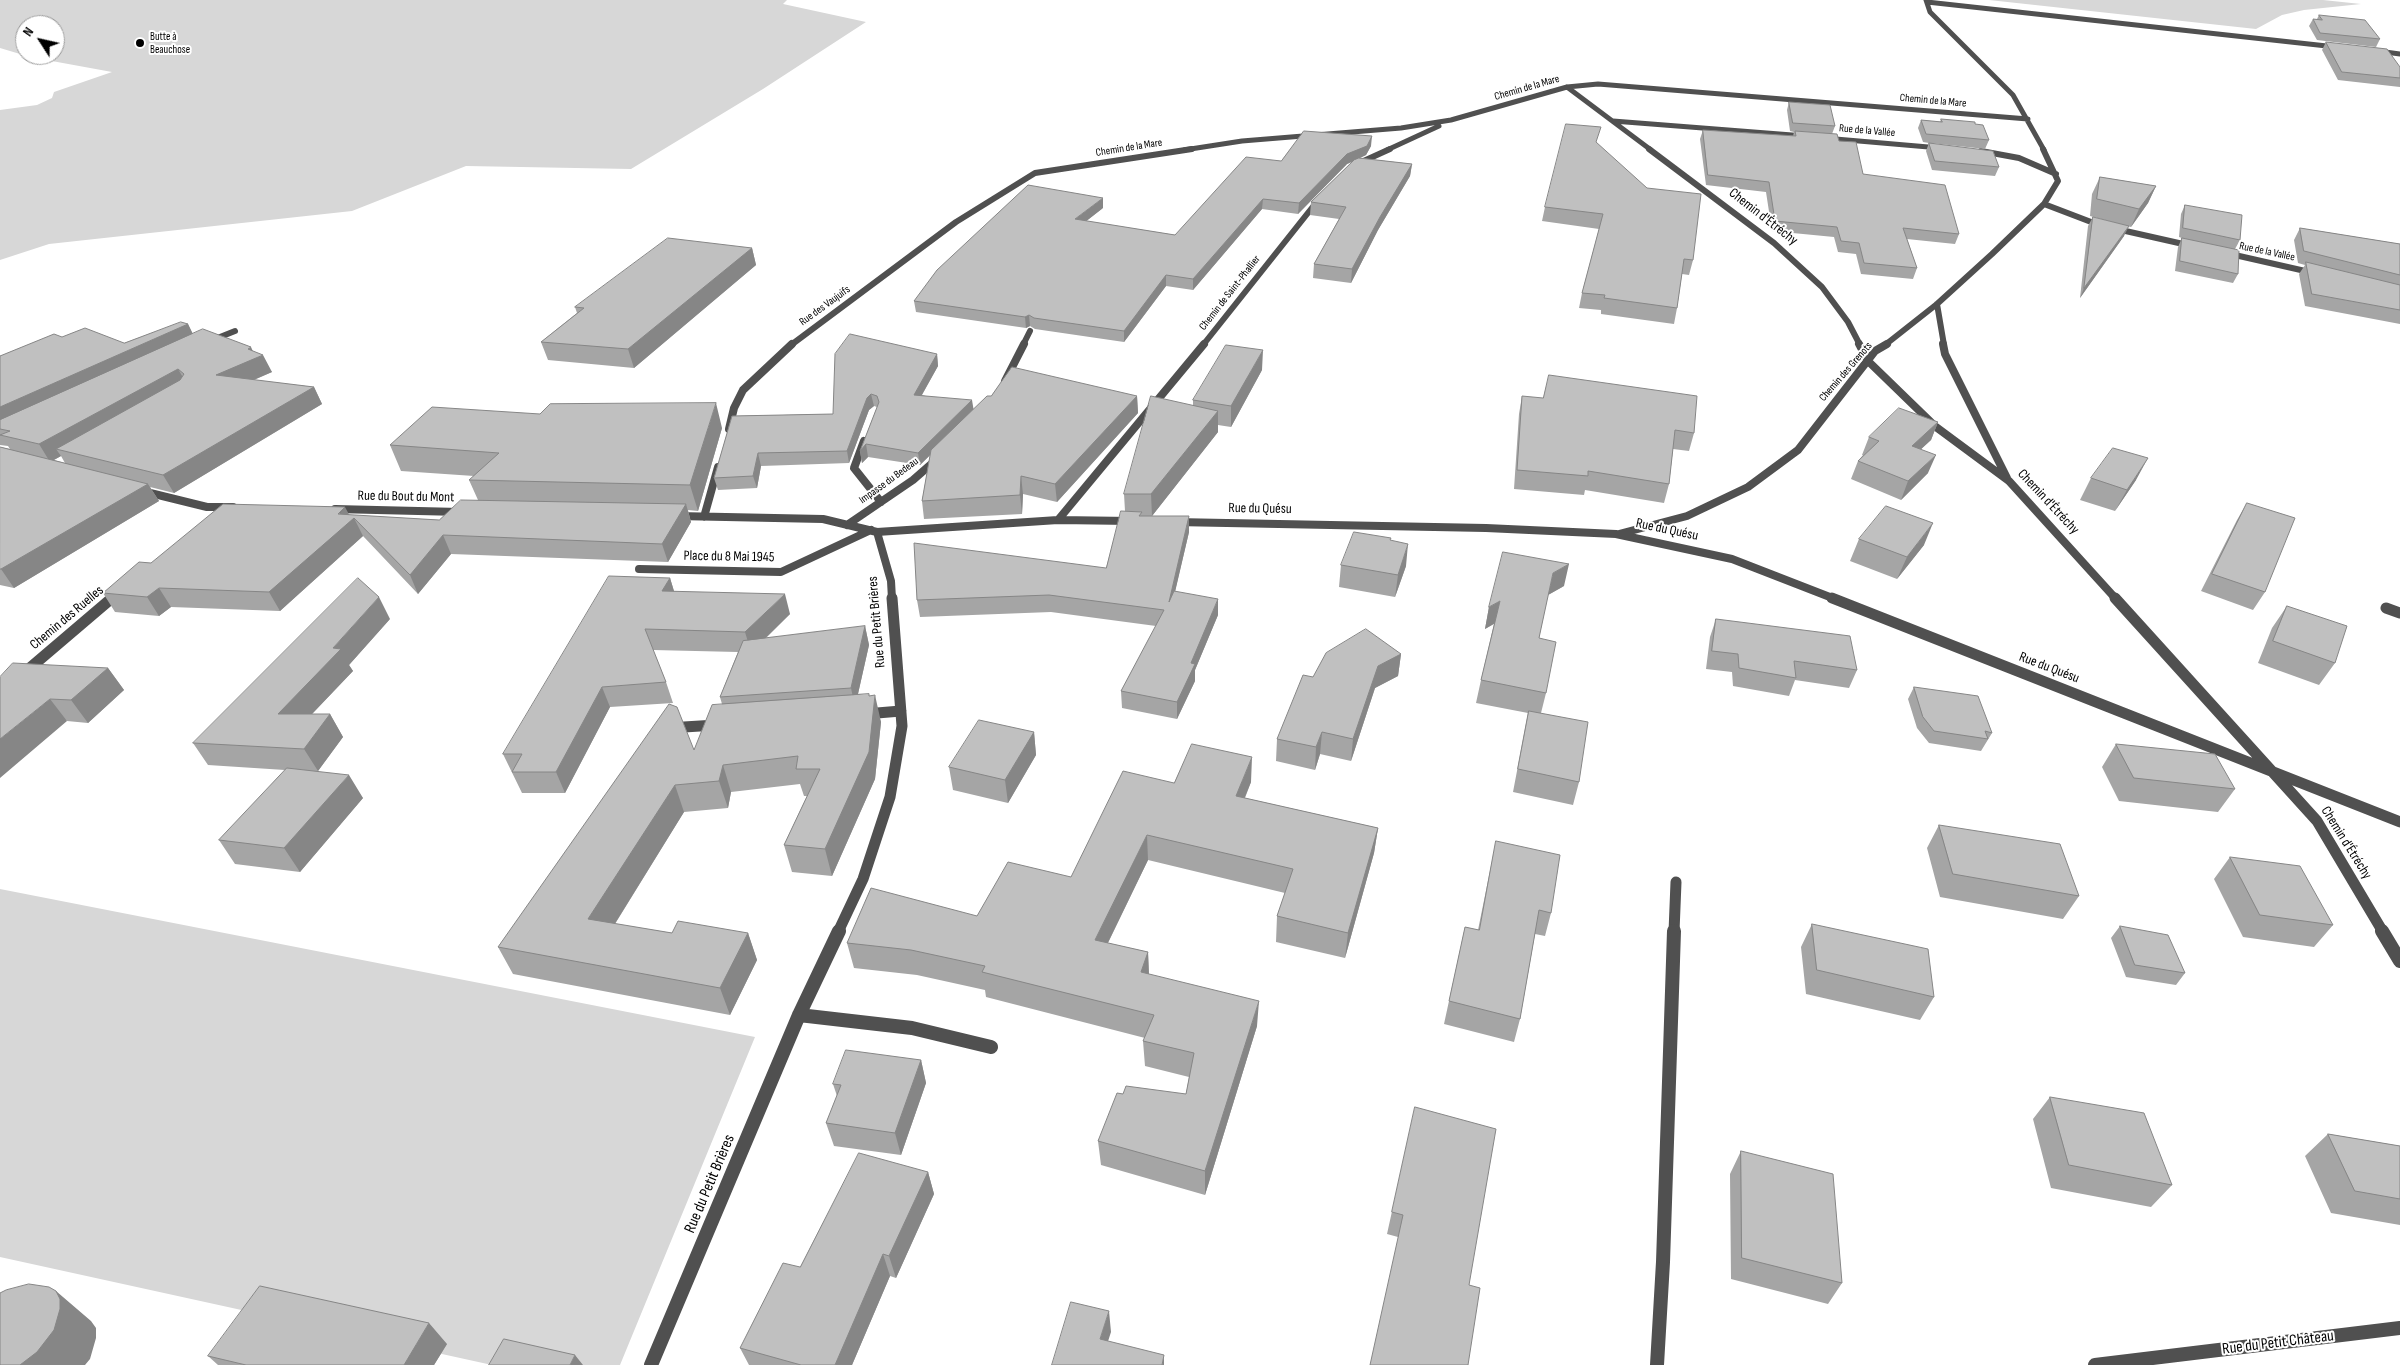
<!DOCTYPE html>
<html>
<head>
<meta charset="utf-8">
<style>
	body { margin:0 }
	#map { position:relative; width:2400px; height:1365px; overflow:hidden; background:#fff; font-family:"Sofia Sans Condensed",sans-serif }
	canvas { display:block }
	.north { position:absolute; left:15px; top:15px; width:50px; height:50px; box-sizing:border-box; background:#fff; border:1px solid #999; border-radius:50%; rotate:305deg; font-size:14px; font-weight:700; line-height:20px; text-align:center; color:#000 }
	.north::after { content:''; display:block; margin:auto; width:18px; height:22px; background:#000; clip-path:polygon(50% 0,100% 100%,50% 72%,0 100%) }
</style>
</head>
<body>
<div id="map">
<canvas width="2400" height="1365"></canvas>
<div class="north">N</div>
</div>
<script>
const ctx = document.querySelector('canvas').getContext('2d');
ctx.lineJoin = 'round';
function fill(path, color) { ctx.fillStyle = color; ctx.fill(path, 'evenodd'); }
function stroke(path, color, width, dash) { ctx.strokeStyle = color; ctx.lineWidth = width; ctx.lineCap = dash ? 'butt' : 'round'; ctx.setLineDash(dash || []); ctx.stroke(path); }
function drawText(font, color, halo, rows, align = 'center') {
  ctx.font = font + ' "Sofia Sans Condensed",sans-serif'; ctx.lineWidth = 4; ctx.setLineDash([]); ctx.textBaseline = 'middle'; ctx.strokeStyle = halo; ctx.fillStyle = color; for (const [text, x, y, turn = 0] of rows) {
    ctx.save(); ctx.translate(x, y); ctx.rotate((+turn || 0) * Math.PI / 180); ctx.textAlign = isNaN(turn) ? turn : align; if (halo) ctx.strokeText(text, 0, 0); ctx.fillText(text, 0, 0); ctx.restore();
  }
}
fill(new Path2D(`
	M0,0H787L783,4L866,22L763,89L631,169L466,166L352,211L49,244L0,260V110L37,105L52,98L54,92L112,72L30,57L0,48ZM25,25H55V55H25Z
	M1989,0H2323L2361,4L2304,10L2282,15L2256,29Z
	M0,889L755,1037L620,1365H492L0,1257Z`), '#d7d7d7');
stroke(new Path2D(`
	M1674,932L1676,882`), '#505050', 11);
stroke(new Path2D(`
	M1657,1365L1663,1262L1674,931`), '#505050', 14);
stroke(new Path2D(`
	M1926,0L1930,12L2013,95L2044,150
	M1927,2L2336,47
	M2378,51L2400,54
	M1567,87L1651,150
	M1613,121L1805,136
	M1824,138L1940,148
	M1184,150L1242,141L1401,128L1451,120L1567,87L1598,84L2028,119
	M1387,150L1439,126`), '#505050', 5);
stroke(new Path2D(`
	M1649,149L1774,243L1822,287L1848,322L1860,345
	M1981,151L2019,158L2056,174
	M1357,164L1390,149
	M2044,204L2099,225L2192,246
	M2226,253L2314,273
	M1937,304L1944,345
	M210,341L235,331
	M791,345L956,222L1035,173L1192,149
	M1023,345L1030,331
	M1203,345L1319,199
	M1885,345L1937,304L1992,254L2044,204L2058,181L2043,149`), '#505050', 6);
stroke(new Path2D(`
	M1859,344L1868,361L1936,427L2009,481L2116,599
	M1943,344L1945,354L2007,478
	M1005,381L1024,344
	M729,429L734,408L743,390L792,344
	M864,441L854,468L881,502
	M142,491L207,507H233
	M335,509L460,512
	M677,516L823,519L877,532L1058,520L1131,521
	M704,517L718,467
	M1058,520L1204,344
	M1175,522L1486,528L1616,534L1732,559L1835,599
	M847,525L913,480L937,459
	M877,532L891,581L892,599
	M1619,534L1687,516L1748,487L1798,450L1875,351L1887,344
	M639,569L781,572L871,530
	M110,599L118,593`), '#505050', 8);
stroke(new Path2D(`
	M1832,598L2400,822
	M2115,598L2317,821L2383,932
	M2386,608L2400,613
	M24,673L112,598
	M865,714L901,711
	M684,727L716,725
	M838,932L863,879L890,797L902,726L892,598`), '#505050', 11);
stroke(new Path2D(`
	M2382,931L2400,961
	M799,1015L912,1028L991,1047
	M651,1365L799,1015L839,931
	M2095,1365L2400,1328`), '#505050', 14);
fill(new Path2D(`
	M2319,15L2380,39L2376,47L2317,40L2309,26L2313,19H2317Z
	M2326,42L2400,67V87L2338,80L2322,50Z
	M1789,102L1835,126L1832,134L1839,141L1863,174L1959,234L1955,244L1907,239L1917,268L1913,279L1861,274L1856,254L1838,252L1834,237L1772,231L1766,192L1706,185L1700,139L1703,130L1793,136L1794,132L1790,131L1787,110Z
	M1941,119L1975,124L1989,140L1985,149L1931,143L1999,167L1995,176L1932,170L1926,151L1929,143L1923,142L1918,128L1921,120L1940,122Z
	M1597,143L1693,260L1689,275L1682,274L1677,308L1674,324L1601,314V310L1579,308L1582,293L1599,229L1542,221L1545,207Z
	M1371,146L1366,155L1360,158L1412,164L1410,176L1378,230L1351,283L1313,278L1314,264L1339,219L1310,215L1311,202L1352,162L1347,164L1298,214L1262,209L1193,290L1166,286L1124,342L1035,329L1030,326L1026,328L916,312L914,301L1103,208L1086,221L1175,235L1281,161Z
	M2100,177L2156,186L2148,203L2131,227L2090,216L2092,194Z
	M2185,205L2240,240L2235,249L2238,274L2233,283L2175,271L2178,247L2182,238L2179,237L2181,214Z
	M2093,217L2124,236L2080,298L2088,226Z
	M2300,228L2400,244V324L2305,306L2299,274L2305,265L2298,263L2294,240Z
	M752,248L756,265L634,368L548,360L541,342L577,313L575,307Z
	M188,324L193,334L252,351L272,372L254,380L314,387L322,404L174,493L150,487L159,501L14,588L0,585V447L10,449L8,446L0,445V356L62,337L124,343ZM61,456L65,463L54,460Z
	M937,354L938,366L922,395L974,409L1137,396L1138,413L1057,502L1023,494L1022,514L924,519L922,501L930,455L920,465L868,457L862,463L860,451L877,407L874,406L869,410L849,463L761,466L757,488L718,490L714,478L732,416L833,414Z
	M1262,370L1231,427L1218,425V432L1152,516L1189,532L1175,591L1218,615L1195,670V681L1177,719L1122,708L1121,691L1156,626L1051,612L920,617L917,600L1106,568L1125,511L1124,494L1193,405V400Z
	M1522,396L1694,433L1689,451L1673,449L1669,484L1664,503L1585,490L1584,495L1514,489L1519,414Z
	M1938,422L1931,440L1921,449L1928,473L1901,500L1851,479L1858,461L1863,455H1862L1869,437Z
	M722,428L698,511L688,510L691,522L668,562L451,554L418,594L363,536L280,611L171,607L159,616L115,612L103,593L151,563L349,515L439,520L478,500L469,480L474,476L401,471L390,445Z
	M2091,478L2136,480L2115,511L2080,500Z
	M2247,503L2265,592L2253,610L2201,591L2237,520Z
	M1859,539L1924,545L1897,579L1850,561Z
	M1391,541L1406,566L1395,597L1339,587L1341,565Z
	M670,578L674,591L790,614L766,638L865,626L869,645L858,694L870,696L881,722L875,779L832,876L792,872L784,845L807,796H804L800,784L731,792L728,808L684,812L615,924L672,933H748L757,960L730,1015L513,974L498,947L694,750L722,704L720,697L738,652L653,650L666,682L673,703L610,707L565,793H522L503,754Z
	M1564,586L1548,595L1539,638L1546,693L1541,713L1579,782L1573,805L1513,792L1528,713L1476,703L1481,680L1494,624L1485,629L1489,607Z
	M2287,606L2335,663L2319,685L2258,663L2272,628Z
	M390,619L349,665L353,671L312,714H330L343,737L318,771L363,798L300,872L235,864L219,840L285,770L208,765L193,743Z
	M1716,619L1857,670L1849,688L1795,680L1789,696L1733,686L1732,672L1706,669L1710,637Z
	M1401,654L1398,676L1375,688L1351,761L1320,754L1315,770L1276,761L1277,739L1313,677Z
	M108,668L124,690L88,723L67,721L0,677Z
	M1914,687L1992,733L1981,751L1929,743L1917,728L1908,699Z
	M1034,732L1036,755L1008,803L953,790L949,767Z
	M2116,744L2235,789L2218,812L2119,801L2102,767Z
	M1251,782L1245,798L1378,828L1374,853L1345,958L1276,942L1277,916L1285,893L1148,860L1108,943L1148,952L1149,974L1257,1026L1205,1195L1101,1165L1098,1141L1123,1094H1186L1189,1077L1145,1066L1143,1041L1145,1038L986,997L985,990L917,975L854,968L847,943L977,916L1071,877L1174,783Z
	M1939,825L2079,896L2063,919L1940,897L1927,848Z
	M1496,841L1551,913L1545,936L1535,934L1520,1019L1514,1042L1444,1024L1465,927L1478,930Z
	M2230,857L2333,925L2314,947L2243,937L2214,879Z
	M1812,924L1934,997L1920,1020L1806,994L1801,947Z
	M2120,926L2185,973L2176,985L2126,977L2111,938Z
	M921,1060L926,1083L901,1155L834,1146L826,1123L837,1096L833,1084Z
	M2050,1097L2172,1185L2151,1207L2051,1188L2033,1119Z
	M1415,1107L1468,1365L1398,1237L1387,1234Z
	M2328,1134L2400,1146V1225L2331,1213L2305,1156Z
	M1741,1151L1842,1283L1828,1304L1731,1279L1730,1174Z
	M928,1172L934,1194L896,1278L890,1276L852,1365H749L740,1348L800,1267Z
	M447,1344L434,1365H218L208,1356Z`), '#a5a5a5');
fill(new Path2D(`
	M1372,136L1371,146L1366,155L1347,164L1298,214L1299,203L1347,154Z
	M1412,164L1410,176L1378,230L1351,283L1352,269L1380,217Z
	M2156,186L2148,203L2131,227L2139,209Z
	M1103,198V208L1075,230V219Z
	M1263,199L1262,209L1193,290V279Z
	M2129,226L2124,236L2080,298L2084,288Z
	M752,248L756,265L634,368L628,349Z
	M1166,275V286L1124,342V331Z
	M1029,315L1030,326L1026,328L1025,317Z
	M188,324L196,341L0,429V407Z
	M251,347L256,358L263,355L272,372L225,392L216,375L248,349Z
	M1263,350L1262,370L1231,427V406Z
	M937,354L938,366L915,407L914,395Z
	M178,369L188,386L56,449L61,456L50,462L39,444Z
	M314,387L322,404L174,493L163,475Z
	M871,394L874,406L869,410L849,463L847,451L867,398Z
	M1137,396L1138,413L1057,502L1055,484Z
	M972,400L974,412L920,465L918,453Z
	M716,403L722,428L698,511L690,485Z
	M1218,411V432L1152,516L1151,494Z
	M1938,422L1931,440L1905,464L1912,446Z
	M866,444L868,457L862,463L860,451Z
	M758,453L761,466L757,488L753,476Z
	M1936,455L1928,473L1901,500L1908,481Z
	M2148,458L2136,480L2115,511L2127,490Z
	M1021,476L1023,494L1022,514L1020,495Z
	M148,484L159,501L14,588L1,569Z
	M686,504L691,522L668,562L662,544Z
	M345,507L352,520L354,518L363,536L280,611L269,592Z
	M1189,516V532L1169,618V602Z
	M1933,523L1924,545L1897,579L1907,557Z
	M443,535L451,554L418,594L410,575Z
	M1408,544L1406,566L1395,597L1398,575Z
	M1569,564L1564,586L1548,595L1553,573Z
	M670,578L676,598L662,591Z
	M159,588L171,607L159,616L147,597Z
	M785,594L790,614L751,652L745,632Z
	M379,597L390,619L349,665L353,671L291,736L278,714L333,648Z
	M1218,599V615L1195,670V681L1177,719V702L1191,663Z
	M1500,601L1495,623L1485,629L1489,607Z
	M865,626L869,645L855,707L851,688Z
	M1401,654L1398,676L1375,688L1351,761L1353,739L1378,666Z
	M108,668L124,690L88,723L71,700Z
	M602,687L610,707L565,793L556,772Z
	M875,695L881,722L875,779L832,876L825,849L873,712Z
	M50,699L67,721L0,778V739Z
	M330,714L343,737L318,771L304,749Z
	M1034,732L1036,755L1008,803L1005,780Z
	M1322,732L1320,754L1315,770L1316,747Z
	M1252,757L1251,782L1235,821L1236,796Z
	M723,765L731,792L728,808L719,781Z
	M349,775L363,798L300,872L284,848Z
	M675,785L684,812L601,946L588,919Z
	M1378,828L1374,853L1345,958L1348,933Z
	M1147,835L1148,860L1097,965L1095,940Z
	M748,933L757,960L730,1015L720,988Z
	M1148,952L1149,977L1141,972Z
	M1259,1001L1257,1026L1205,1195V1171Z
	M921,1060L926,1083L901,1155L895,1133Z
	M928,1172L934,1194L896,1278L889,1256Z
	M883,1254L890,1276L852,1365H835Z
	M56,1291L91,1321L96,1328V1338L90,1359L85,1365H20Z
	M1109,1311L1111,1332L1102,1360L1100,1339Z
	M429,1323L447,1344L434,1365H404Z
	M575,1355L583,1365H570Z
	M1164,1355V1365H1162Z`), '#868686');
const building = new Path2D(`
	M2319,15L2365,20L2380,39L2320,33L2313,19L2322,20Z
	M2326,42L2387,49L2400,67V78L2342,72Z
	M1789,102L1830,105L1835,126L1793,123Z
	M1941,119L1975,122V124L1983,125L1989,140L1926,134L1921,120L1942,122Z
	M1566,124L1601,127L1596,142L1647,188L1701,194L1693,260L1684,259L1677,308L1604,298L1605,295L1582,293L1603,214L1545,207Z
	M1703,130L1796,136L1795,131L1837,134L1839,141L1856,142L1863,174L1945,185L1959,234L1903,228L1917,268L1864,263L1859,243L1841,241L1837,227L1775,221L1769,182L1708,175Z
	M1304,131L1372,136L1367,146L1347,154L1299,203L1263,199L1193,279L1166,275L1124,331L1034,318L1029,315L1025,317L914,301L937,270L1028,185L1103,198L1075,219L1175,235L1246,157L1281,161Z
	M1929,143L1993,151L1999,167L1935,161Z
	M1359,158L1412,164L1380,217L1352,269L1314,264L1346,207L1311,202L1354,160Z
	M2100,177L2156,186L2139,209L2097,199Z
	M2185,205L2242,215L2240,240L2183,228Z
	M2093,217L2129,226L2084,288Z
	M2300,228L2400,244V275L2304,251Z
	M668,238L752,248L628,349L541,342L584,308L575,307Z
	M2182,238L2239,250L2238,274L2180,261Z
	M2306,262L2400,285V310L2312,294Z
	M181,322L188,324L0,407V356L54,334L62,337L85,328L124,343Z
	M203,329L251,347L248,349L263,355L216,375L314,387L163,475L56,449L180,380L184,374L178,369L39,444L0,435L10,431L0,429V420Z
	M850,334L937,354L914,395L972,400L918,453L866,444L860,451L879,402L877,396L871,394L867,398L847,451L758,453L753,476L714,478L732,416L833,414L835,354Z
	M1226,345L1263,350L1231,406L1193,400Z
	M1012,367L1137,396L1055,484L1021,476L1020,495L922,501L931,450L987,396H991Z
	M1549,375L1697,396L1694,433L1675,430L1669,484L1588,471V476L1517,470L1522,396L1543,398Z
	M1151,396L1218,411L1151,494H1124Z
	M716,403L690,485L469,480L499,453L390,445L432,407L540,414L550,404Z
	M1899,408L1938,422L1912,446L1936,455L1908,481L1858,461L1879,441L1869,437Z
	M0,447L148,484L1,569H0Z
	M2113,448L2148,458L2127,490L2091,478Z
	M461,500L686,504L662,544L443,535L410,575L354,518L269,592L159,588L147,597L103,593L139,562L151,563L223,504L345,507L338,514L439,520Z
	M2247,503L2295,518L2265,592L2212,574Z
	M1886,506L1933,523L1907,557L1859,539Z
	M1121,511L1142,512L1139,516H1189L1169,602L1174,591L1218,599L1191,663L1195,664L1177,702L1121,691L1164,610L1049,595L917,600L914,543L1106,568Z
	M1354,532L1391,538L1390,540L1408,544L1398,575L1341,565Z
	M1503,552L1569,564L1553,573L1539,638L1556,642L1546,693L1481,680L1500,601L1489,607Z
	M609,576L670,578L662,591L785,594L745,632L645,629L666,682L602,687L556,772H512L522,754H503Z
	M358,578L379,597L333,648L341,649L278,714H330L304,749L193,743Z
	M2287,606L2347,626L2335,663L2273,641Z
	M1716,619L1850,636L1857,670L1794,661L1796,678L1739,668L1738,654L1712,651Z
	M865,626L851,688L720,697L743,641Z
	M1366,629L1401,654L1378,666L1353,739L1322,732L1316,747L1277,739L1303,675L1313,677L1326,653Z
	M13,663L108,668L71,700L50,699L0,739V677Z
	M1914,687L1978,696L1992,733L1985,731L1988,739L1934,731L1923,717Z
	M869,694V696L875,695L869,752L825,849L784,845L820,769H796L798,756L723,765L719,781L675,785L588,919L672,933L678,921L748,933L720,988L498,947L669,704L677,707L694,750L712,705Z
	M1529,711L1588,722L1579,782L1518,769Z
	M979,720L1034,732L1005,780L949,767Z
	M1192,744L1252,757L1236,796L1378,828L1348,933L1277,916L1293,869L1147,835L1095,940L1148,952L1141,972L1259,1001L1205,1171L1098,1141L1117,1093L1123,1094L1126,1086L1186,1094L1194,1053L1143,1041L1154,1015L982,972L985,966L911,950L847,943L871,888L977,916L1008,862L1071,877L1123,771L1174,783Z
	M2116,744L2215,754L2235,789L2134,778Z
	M287,768L349,775L284,848L219,840Z
	M1939,825L2060,844L2079,896L1953,874Z
	M1496,841L1560,855L1551,913L1539,910L1520,1019L1449,1001L1465,927L1479,930Z
	M2230,857L2300,866L2333,925L2260,915Z
	M1812,924L1928,949L1934,997L1817,970Z
	M2120,926L2168,935L2185,973L2135,965Z
	M846,1050L921,1060L895,1133L826,1123L841,1085L833,1084Z
	M2050,1097L2144,1113L2172,1185L2069,1165Z
	M1415,1107L1496,1129L1469,1285L1480,1288L1468,1365H1370L1403,1215L1392,1212Z
	M2328,1134L2400,1146V1199L2355,1191Z
	M1741,1151L1833,1174L1842,1283L1742,1258Z
	M859,1153L928,1172L889,1256L883,1254L835,1365H801L740,1348L783,1263L800,1267Z
	M29,1284L49,1287L56,1291L60,1299V1309L54,1330L37,1352L20,1365H0V1293L6,1290Z
	M260,1286L429,1323L404,1365H246L208,1356Z
	M1071,1302L1109,1311L1100,1339L1164,1355L1162,1365H1052Z
	M504,1339L575,1355L570,1365H489Z`);
fill(building, '#c0c0c0');
stroke(building, '#868686', 1);
for (const [x, y, r, color] of [
	[140,43,5,"#000"]
]) { const dot = new Path2D(); dot.arc(x, y, r, 0, 2 * Math.PI); ctx.fillStyle = color; ctx.fill(dot); stroke(dot, '#fff', 2); }
drawText('11px', '#000', '#fff', [
	["Butte à",150,37],
	["Beauchose",150,50]
], 'left');
drawText('11px', '#000', '#fff', [
	["Chemin de la Mare",1527,88,-16],
	["Chemin de la Mare",1933,101,5],
	["Rue de la Vallée",1867,131,5],
	["Chemin de la Mare",1129,148,-9],
	["Rue de la Vallée",2267,252,12],
	["Chemin de Saint-Phallier",1230,293,-52],
	["Rue des Vaujuifs",825,306,-36],
	["Chemin des Grenots",1846,372,-49],
	["Impasse du Bedeau",889,481,-36]
]);
drawText('14px', '#000', '#fff', [
	["Chemin d'Étréchy",1763,217,38],
	["Rue du Bout du Mont",406,497,1],
	["Chemin d'Étréchy",2048,502,47],
	["Rue du Quésu",1260,509,1],
	["Rue du Quésu",1667,530,12],
	["Place du 8 Mai 1945",729,557,1],
	["Chemin des Ruelles",67,618,-40],
	["Rue du Petit Brières",877,622,-95],
	["Rue du Quésu",2049,668,21],
	["Chemin d'Étréchy",2346,843,58]
]);
drawText('16px', '#000', '#fff', [
	["Rue du Petit Brières",710,1184,-67],
	["Rue du Petit Château",2278,1343,-7]
]);
</script>
</body>
</html>
